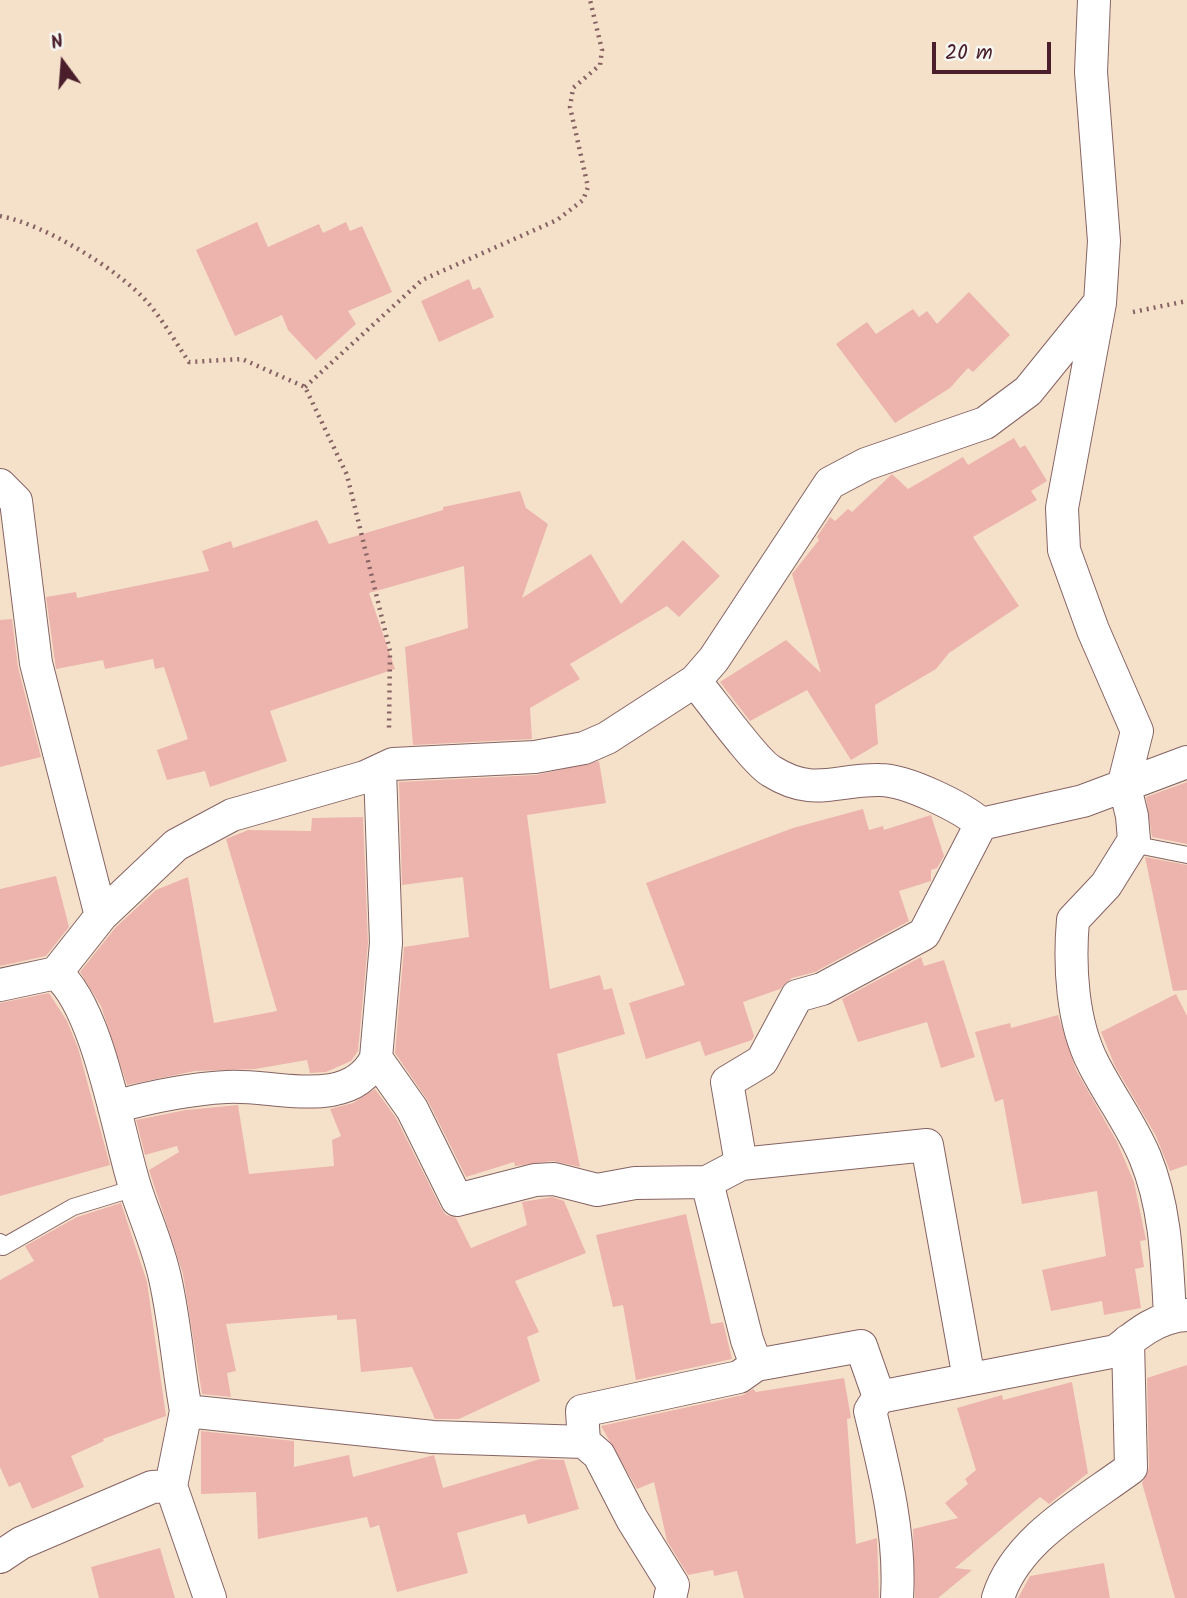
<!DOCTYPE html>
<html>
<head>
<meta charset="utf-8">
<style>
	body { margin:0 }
	#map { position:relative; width:1187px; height:1598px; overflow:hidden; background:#f5e1ca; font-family:Kalam,sans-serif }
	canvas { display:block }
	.north { position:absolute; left:28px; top:28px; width:70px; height:70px; -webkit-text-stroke:5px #f6f6f2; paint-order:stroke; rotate:344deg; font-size:19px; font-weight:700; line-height:28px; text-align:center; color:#4a1f2b }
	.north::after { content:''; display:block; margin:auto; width:24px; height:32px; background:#4a1f2b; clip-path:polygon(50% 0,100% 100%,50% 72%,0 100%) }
	.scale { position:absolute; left:932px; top:42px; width:119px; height:32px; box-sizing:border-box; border:4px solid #4a1f2b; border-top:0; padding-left:9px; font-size:21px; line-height:24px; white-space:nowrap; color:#4a1f2b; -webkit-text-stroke:5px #f6f6f2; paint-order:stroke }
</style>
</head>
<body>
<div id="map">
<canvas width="1187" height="1598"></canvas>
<div class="north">N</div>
<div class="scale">20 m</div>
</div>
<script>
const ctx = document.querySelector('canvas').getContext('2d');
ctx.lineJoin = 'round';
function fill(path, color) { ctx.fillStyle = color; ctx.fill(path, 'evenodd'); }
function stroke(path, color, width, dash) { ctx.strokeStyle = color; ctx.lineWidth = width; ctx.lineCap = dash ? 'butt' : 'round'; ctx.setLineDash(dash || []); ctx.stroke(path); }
fill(new Path2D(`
	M257,222L268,247L319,224L323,233L346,222L350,231L362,226L392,292L348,311L356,324L316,360L288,330L282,315L235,336L196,250Z
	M469,279L473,290L480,287L494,317L439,342L421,301Z
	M969,292L1010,335L973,372L968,368L950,388L895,423L836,344L867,322L876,334L913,309L919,317L927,311L937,324Z
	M1014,438L1020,448L1025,445L1047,481L1031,491L1037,500L973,537L1019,606L949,653L936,669L875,705L878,744L851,760L807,690L750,721L720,682L786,640L821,673L792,574L819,540L817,537L830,517L835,521L848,509L852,512L892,474L908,489L963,457L968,465Z
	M520,491L526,508L548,524L522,598L591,554L621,604L683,540L720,576L679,617L667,606L570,664L580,679L530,708L532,739L413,745L405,647L468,628L464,566L369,593L395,669L270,711L287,761L210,787L205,771L167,780L157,750L188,739L164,667L155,669L153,659L105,669L103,660L56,669L46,597L76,592L77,598L209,571L202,551L231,541L233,548L317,520L329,544L443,510V507Z
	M12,619L18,667L41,757L0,767V620Z
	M599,761L606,803L527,815L550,989L600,975L604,990L612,988L625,1034L557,1054L580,1167L553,1161L515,1166L514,1162L466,1177L428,1101L395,1053L404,947L469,937L463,877L402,885L399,782L536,775Z
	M1187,782V844L1152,837L1146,797Z
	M863,809L869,830L883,826L884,830L931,815L944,856L937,868L931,870V881L899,891L909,921L815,972L792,978L780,989L743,1002L754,1036L752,1040L705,1056L700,1041L646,1059L629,1003L685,985L646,883L793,828Z
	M363,817L368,943L358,1051L351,1061L326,1072L310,1073L307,1060L255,1069L195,1071L127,1085L101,1006L80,972L115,928L156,890L188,877L214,1023L277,1011L226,839L248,830L311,831L312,818Z
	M1145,857L1187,865V990L1173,991Z
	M56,876L69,927L46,956L0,966V889Z
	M921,957L924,966L944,960L975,1057L941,1068L927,1022L858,1042L842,999Z
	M49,993L67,1021L78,1048L110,1165L0,1196V1003Z
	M1176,994L1187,1016V1165L1170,1171L1156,1136L1115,1066L1101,1032Z
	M1058,1015L1076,1070L1117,1142L1134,1182L1146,1240L1140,1241L1144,1267L1135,1269L1141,1308L1104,1315L1102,1301L1051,1311L1042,1270L1106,1256L1097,1191L1022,1204L1003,1099L995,1102L975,1032L1010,1023L1011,1028Z
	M375,1089L396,1118L441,1208L446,1215L456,1218L471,1248L527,1225L522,1202L552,1197L564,1201L586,1253L515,1281L539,1332L527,1337L540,1381L459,1419H435L412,1367L361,1372L356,1319L337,1320V1315L226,1324L236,1371L227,1373L231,1397L202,1394L183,1274L149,1170L179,1152L177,1146L145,1155L136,1120L186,1110L238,1105L249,1174L334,1166L332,1140L341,1136L330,1109L353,1103Z
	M121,1203L147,1282L166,1416L103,1439L104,1441L71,1456L84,1487L32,1509L20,1482L9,1487L0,1467V1280L34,1261L25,1246L77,1217Z
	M686,1214L711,1324L723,1322L732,1359L636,1380L623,1305L613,1307L596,1235Z
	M1187,1365V1598H1175L1142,1483L1149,1468L1147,1378Z
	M844,1378L851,1418L847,1419L856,1544L877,1538L879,1598H744L737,1571L714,1576L713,1570L688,1575L667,1541L654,1482L637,1489L601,1426L743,1395L753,1389L756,1392Z
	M1072,1382L1088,1473L1049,1504L1040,1497L955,1568L972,1570L938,1598H915L913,1529L958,1518L945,1503L968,1484L965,1479L976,1470L957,1408L1002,1395L1003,1400Z
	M201,1431L294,1441V1467L349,1455L353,1477L434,1455L443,1488L540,1459L564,1460L579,1509L528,1524L525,1514L457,1533L468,1573L397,1592L379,1525L370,1528L367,1517L258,1539L256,1492L201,1494Z
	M160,1548L175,1598H99L91,1567Z
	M1104,1563L1110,1598H1018L1030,1576Z`), '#ecb4ad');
const lane = new Path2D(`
	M1132,844L1187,855
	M0,1242L3,1247L73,1207L135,1188`);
const street = new Path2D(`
	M1094,0L1091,72L1104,241L1100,303L1062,508L1064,550L1093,630L1137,731L1124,783L1132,816L1134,840L1106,885L1073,920C1069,966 1072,1022 1093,1063C1109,1095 1131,1124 1145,1157C1166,1208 1167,1261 1170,1316
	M0,485L16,501L36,663L101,916
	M695,681C710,699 755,762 771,771C814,798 835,779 880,780C906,780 962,807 981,824L1083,801L1187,762
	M56,973C98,1007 118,1133 135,1187C145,1218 158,1246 165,1278C175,1322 178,1367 186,1411L433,1437L584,1442L599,1455L632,1519L673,1585L670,1598
	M0,985L56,973L101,916L176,845L232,815L365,777L393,764L535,757L584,748L607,738L695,681L714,659L830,483L866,464L985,423L1028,391L1096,307
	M376,1058L412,1109L457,1200L535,1180L554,1179L597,1190L635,1183L707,1182
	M114,1107C150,1097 188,1089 226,1087C271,1083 350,1113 376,1058L386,943L380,770
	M741,1164L727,1082L762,1061L797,996L822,989L924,934L981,824
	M756,1365L747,1340L707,1182L741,1164L927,1145L969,1379
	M879,1397L870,1411C885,1472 901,1535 897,1598
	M186,1411L171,1486L210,1598
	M584,1442L582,1411L739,1377L756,1365L861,1346L879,1397L1116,1351C1137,1334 1159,1316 1187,1315
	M0,1557L21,1543L152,1487L171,1486
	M998,1598C1016,1539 1084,1503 1131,1468L1128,1341`);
stroke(lane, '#866363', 18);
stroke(street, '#866363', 34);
stroke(new Path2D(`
	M0,216C44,224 120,270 149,304C164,322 176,343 189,362L242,359L305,387L347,475L390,651L389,728
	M1133,312L1187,301
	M305,387L422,280L557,220L583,200L588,187L570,107L573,88L600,65L602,50L590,0`), '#866363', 4.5, [2, 5]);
stroke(lane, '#fff', 16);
stroke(street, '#fff', 32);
</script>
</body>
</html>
